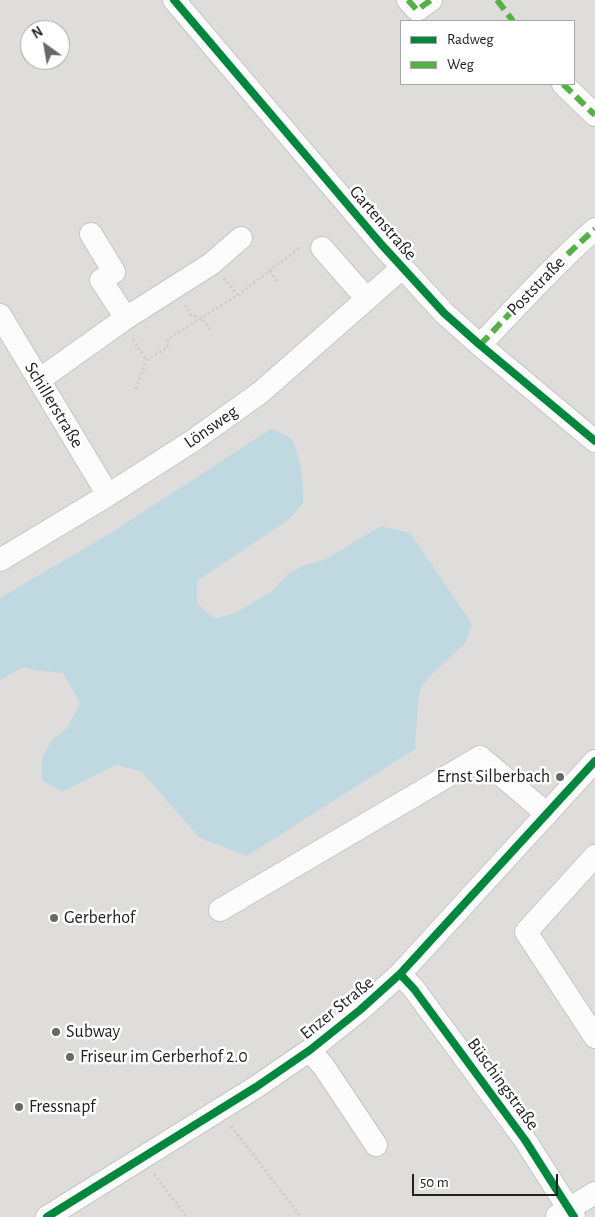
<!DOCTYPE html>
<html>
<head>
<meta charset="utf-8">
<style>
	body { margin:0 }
	#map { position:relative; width:595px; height:1217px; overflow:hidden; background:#efedea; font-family:"Alegreya Sans",sans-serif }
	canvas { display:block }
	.legend { position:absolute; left:400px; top:20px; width:175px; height:65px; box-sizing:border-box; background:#fff; border:1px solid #a6a6a6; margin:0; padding:6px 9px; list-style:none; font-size:15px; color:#212121 }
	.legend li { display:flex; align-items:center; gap:10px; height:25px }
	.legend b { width:25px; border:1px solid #a6a6a6 }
	.north { position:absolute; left:20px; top:20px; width:50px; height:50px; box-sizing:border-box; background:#fff; border:1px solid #a6a6a6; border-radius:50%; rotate:328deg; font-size:14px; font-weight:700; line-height:20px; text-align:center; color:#212121 }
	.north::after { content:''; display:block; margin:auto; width:18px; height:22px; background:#696867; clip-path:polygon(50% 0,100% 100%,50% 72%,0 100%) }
	.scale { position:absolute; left:412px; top:1174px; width:146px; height:22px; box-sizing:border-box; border:2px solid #212121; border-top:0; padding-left:6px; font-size:15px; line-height:18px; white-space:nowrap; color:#212121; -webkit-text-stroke:4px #fff; paint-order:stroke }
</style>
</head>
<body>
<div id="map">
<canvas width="595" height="1217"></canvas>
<ul class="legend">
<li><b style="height:6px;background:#00873e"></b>Radweg</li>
<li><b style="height:6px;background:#55b145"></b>Weg</li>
</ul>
<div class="north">N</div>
<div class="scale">50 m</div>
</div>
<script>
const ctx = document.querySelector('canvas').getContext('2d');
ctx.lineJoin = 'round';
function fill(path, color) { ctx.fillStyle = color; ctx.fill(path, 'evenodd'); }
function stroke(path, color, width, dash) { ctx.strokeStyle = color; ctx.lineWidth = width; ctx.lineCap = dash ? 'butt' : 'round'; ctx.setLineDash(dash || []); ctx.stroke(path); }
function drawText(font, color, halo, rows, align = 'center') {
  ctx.font = font + ' "Alegreya Sans",sans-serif'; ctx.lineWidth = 5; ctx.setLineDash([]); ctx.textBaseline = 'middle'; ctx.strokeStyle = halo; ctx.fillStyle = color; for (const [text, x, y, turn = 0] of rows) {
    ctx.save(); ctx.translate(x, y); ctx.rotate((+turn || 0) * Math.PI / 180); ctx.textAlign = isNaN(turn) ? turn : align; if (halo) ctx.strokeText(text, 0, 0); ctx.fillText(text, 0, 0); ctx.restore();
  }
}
fill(new Path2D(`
	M0,0H595V1217H0ZM401,21H574V84H401ZM30,30H60V60H30Z`), '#dedddb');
fill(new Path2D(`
	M34,1032L61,1074L0,1113V1042L5,1049Z`), '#dfdedd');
fill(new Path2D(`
	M272,428L292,439C301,463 304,478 303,503L288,520L197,581V604L215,619L237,612L272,591L288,574L302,566L324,560L381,526L410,533L472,624L466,642L429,677L421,688L418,701L415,749L247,856L200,838L141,771L116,765L62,792L42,780V759L50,742L67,728L80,703L63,673L34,670L24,667L0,680V598L114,531Z`), '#c0d9e0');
const minor = new Path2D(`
	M174,0L381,244L444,313L480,345L595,441
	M408,0L417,10L431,0
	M563,84L595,115
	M91,234L114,272L101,280L126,318
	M322,248L367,299
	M0,315L108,495
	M480,345C518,305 554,265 595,229
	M39,380L126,318L211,264L241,238
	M0,560L108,495L194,440L261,392L402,268
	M595,856L526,932L595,1037
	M220,910L480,757L547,814
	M400,974L414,989L525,1140L574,1217
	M310,1050L324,1067L376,1145
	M557,1216L595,1193
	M47,1217L256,1087L310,1050L360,1010L400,974L595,761`);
stroke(minor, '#c6c5c4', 24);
stroke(new Path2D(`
	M270,271L277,281
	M224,278L238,295
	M185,305L191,315L202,318L211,331
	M133,339L146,360L167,348L168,339L238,295L298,249H302
	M136,389L146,360
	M231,1126L301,1217
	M154,1174L187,1217`), '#d7cbc9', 3, [2.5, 2.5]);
stroke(minor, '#fdfcfc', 22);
stroke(new Path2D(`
	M408,0L417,10L431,0
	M497,0L513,21
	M563,84L595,115
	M480,345C518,305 554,265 595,229`), '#55b145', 6, [12, 6]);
stroke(new Path2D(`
	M174,0L381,244L444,313L480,345L595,441
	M400,974L414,989L525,1140L574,1217
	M47,1217L256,1087L310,1050L360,1010L400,974L595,761`), '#00873e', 8);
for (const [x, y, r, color] of [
	[560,777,5,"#696867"],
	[54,918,5,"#696867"],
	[56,1032,5,"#696867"],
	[70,1057,5,"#696867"],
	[19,1107,5,"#696867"]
]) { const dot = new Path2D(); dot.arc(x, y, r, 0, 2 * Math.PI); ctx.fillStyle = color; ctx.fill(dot); stroke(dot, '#fff', 2); }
drawText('18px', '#212121', '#fff', [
	["Gartenstraße",383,223,49],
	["Poststraße",536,286,-46],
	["Schillerstraße",54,405,59],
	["Lönsweg",211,427,-35],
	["Enzer Straße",337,1008,-39],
	["Büschingstraße",503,1084,54]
]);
drawText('18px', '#212121', '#fff', [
	["Ernst Silberbach",550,777,"right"],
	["Gerberhof",64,918],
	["Subway",66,1032],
	["Friseur im Gerberhof 2.0",80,1057],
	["Fressnapf",29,1107]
], 'left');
</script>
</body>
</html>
